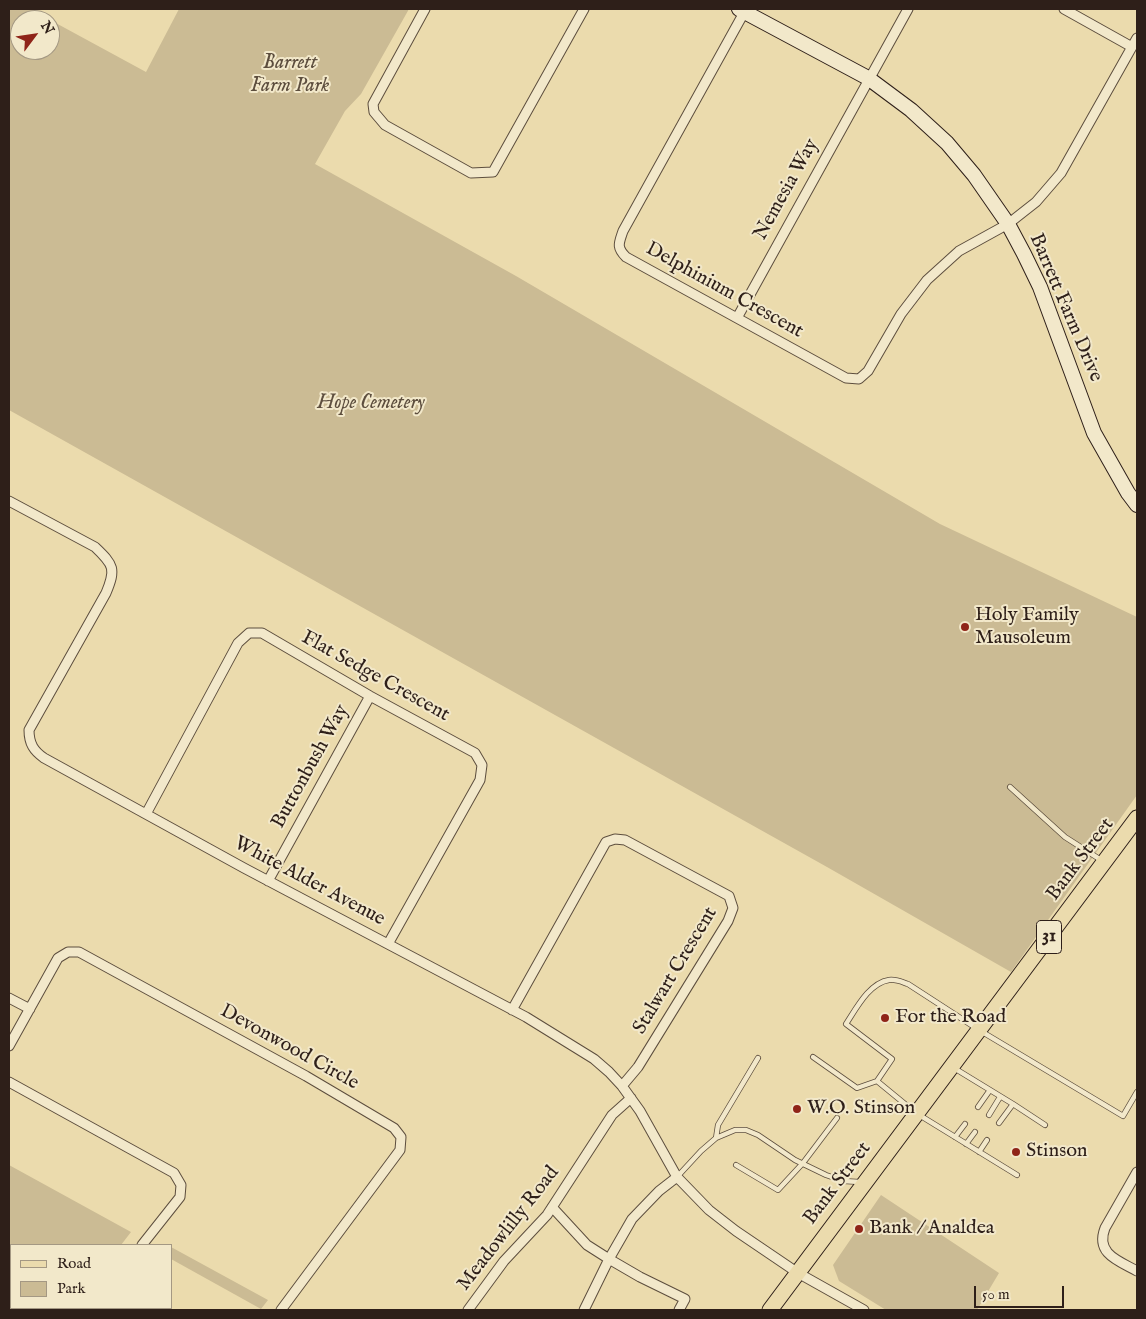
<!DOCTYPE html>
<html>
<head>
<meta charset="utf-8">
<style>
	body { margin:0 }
	#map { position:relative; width:1146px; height:1319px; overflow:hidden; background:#ebdbad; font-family:"IM FELL English",serif }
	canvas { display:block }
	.frame { position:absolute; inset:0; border:10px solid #2e1f19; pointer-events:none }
	.legend { position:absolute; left:10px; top:1244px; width:162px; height:65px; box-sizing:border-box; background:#f2e8ca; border:1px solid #a49883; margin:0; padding:6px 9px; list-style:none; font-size:15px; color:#2e1f19 }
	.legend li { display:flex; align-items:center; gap:10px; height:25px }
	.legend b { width:25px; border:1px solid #a49883 }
	.north { position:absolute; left:10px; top:10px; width:50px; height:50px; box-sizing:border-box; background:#f2e8ca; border:1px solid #a49883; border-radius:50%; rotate:59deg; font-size:14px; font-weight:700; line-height:20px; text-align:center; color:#2e1f19 }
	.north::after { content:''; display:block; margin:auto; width:18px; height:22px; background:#8f2418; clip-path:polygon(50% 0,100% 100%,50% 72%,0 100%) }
	.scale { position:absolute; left:974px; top:1286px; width:90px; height:22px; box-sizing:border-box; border:2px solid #2e1f19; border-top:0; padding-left:6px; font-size:15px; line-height:18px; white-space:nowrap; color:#2e1f19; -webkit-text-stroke:4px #f2e8ca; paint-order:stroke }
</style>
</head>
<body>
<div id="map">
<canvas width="1146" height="1319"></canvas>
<div class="frame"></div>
<ul class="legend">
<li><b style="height:6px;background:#ebdbad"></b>Road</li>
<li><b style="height:14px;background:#cbbb94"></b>Park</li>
</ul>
<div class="north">N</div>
<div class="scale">50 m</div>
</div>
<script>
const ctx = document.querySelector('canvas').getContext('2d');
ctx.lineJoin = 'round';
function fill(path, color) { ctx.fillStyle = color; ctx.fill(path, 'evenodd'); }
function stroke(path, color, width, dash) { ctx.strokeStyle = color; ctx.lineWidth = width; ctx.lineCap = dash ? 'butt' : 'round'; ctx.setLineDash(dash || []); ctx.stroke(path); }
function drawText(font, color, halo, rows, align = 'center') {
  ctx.font = font + ' "IM FELL English",serif'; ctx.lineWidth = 4; ctx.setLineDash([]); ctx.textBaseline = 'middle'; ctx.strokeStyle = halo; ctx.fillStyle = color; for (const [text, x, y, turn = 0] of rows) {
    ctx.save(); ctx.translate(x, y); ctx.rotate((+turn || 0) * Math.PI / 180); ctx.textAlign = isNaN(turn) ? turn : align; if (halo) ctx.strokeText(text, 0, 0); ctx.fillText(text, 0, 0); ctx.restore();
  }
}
fill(new Path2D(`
	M9,9H30L146,72L179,9H409L361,94L345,111L315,164L516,276L940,524L1137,617V795L1011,972L827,867L9,410ZM20,20H50V50H20Z
	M9,1165L131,1232L121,1245H11V1296L9,1294Z
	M881,1195L999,1273L977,1310H886L839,1281L833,1265Z
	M171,1247L268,1300L261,1309L171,1259Z`), '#cbbb94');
const lane = new Path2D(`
	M1010,787L1065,837L1101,860
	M813,1057L857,1088L877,1081L916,1113L1017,1175
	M954,1068L1013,1104
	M877,1081L892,1059L846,1024C856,1009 869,983 889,980C896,979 902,982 908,984L979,1030L1123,1116L1137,1092
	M978,1107L990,1090
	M989,1115L1000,1097
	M999,1123L1013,1104L1045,1125
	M955,1137L965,1124
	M716,1138L718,1125L758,1058
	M966,1144L975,1132
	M979,1152L987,1140
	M736,1165L778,1190L803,1163L837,1118
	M677,1177L701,1151L716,1138L735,1130H746L758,1135L795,1160L826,1175L843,1181L860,1182`);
const street = new Path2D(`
	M425,9L373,104L374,112L385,125L471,173L493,172L584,9
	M746,9L623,231C619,243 616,247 626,257L846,378L859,379L868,371L901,314L927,280L959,251L1008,224L1036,202L1061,173L1137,38
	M1064,9L1132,47
	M737,318L908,9
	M9,501L95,547C114,565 116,569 106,593L29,730C29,744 34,751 44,758L244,868L526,1017L594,1059L609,1072L622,1086L640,1111L677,1177L709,1210L736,1231L798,1273L864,1310
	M146,814L238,643L249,633H262L370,696L475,753L482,765L480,780L388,944
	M268,881L370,696
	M9,998L30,1009
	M512,1010L606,842L615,839L625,840L729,896L733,908L728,921L638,1067L622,1086
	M9,1046L58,958L68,952H79L306,1076L394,1128L401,1137L400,1150L281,1310
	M9,1082L174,1173L181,1185L180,1197L142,1245
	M1137,1172L1105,1228C1095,1254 1119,1261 1137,1271
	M552,1207L587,1245L609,1259L640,1277L685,1299L679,1310
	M93,1310L95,1308
	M468,1310L504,1261L547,1215L612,1115L631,1098
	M584,1310L609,1259L632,1219L659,1191L677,1177`);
const secondary = new Path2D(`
	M739,9L868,78L911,110L947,143L974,175L1008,224L1024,254L1040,287L1094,433L1128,493L1137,505`);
const primary = new Path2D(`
	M770,1310L1137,818`);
stroke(lane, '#5d4e3e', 6);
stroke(street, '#5d4e3e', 11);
stroke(secondary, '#2e1f19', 16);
stroke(primary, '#2e1f19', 17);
stroke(lane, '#f2e8ca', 4.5);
stroke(street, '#f2e8ca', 9);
stroke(secondary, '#f2e8ca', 14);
stroke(primary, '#ebdbad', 15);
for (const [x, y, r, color] of [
	[965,627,5,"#8f2418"],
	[885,1018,5,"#8f2418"],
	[797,1109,5,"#8f2418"],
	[1016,1152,5,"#8f2418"],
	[859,1229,5,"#8f2418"]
]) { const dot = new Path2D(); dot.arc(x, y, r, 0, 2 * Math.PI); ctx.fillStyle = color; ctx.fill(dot); stroke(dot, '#f2e8ca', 2); }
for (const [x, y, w] of [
	[1049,937,25]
]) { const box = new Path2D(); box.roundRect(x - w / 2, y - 16.5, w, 33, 4); ctx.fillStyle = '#f2e8ca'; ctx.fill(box); stroke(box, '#2e1f19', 1); }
drawText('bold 19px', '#2e1f19', null, [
	["31",1049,937]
]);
drawText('italic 20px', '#5d4e3e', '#f2e8ca', [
	["Barrett",290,64],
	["Farm Park",290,87],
	["Hope Cemetery",371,404]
]);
drawText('20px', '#2e1f19', '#f2e8ca', [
	["Nemesia Way",787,190,-61],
	["Delphinium Crescent",724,291,29],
	["Barrett Farm Drive",1065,308,67],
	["Flat Sedge Crescent",375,677,29],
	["Buttonbush Way",311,767,-61],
	["Bank Street",1081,860,-53],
	["White Alder Avenue",309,882,28],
	["Stalwart Crescent",676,971,-59],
	["Devonwood Circle",289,1048,29],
	["Bank Street",838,1184,-53],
	["Meadowlilly Road",509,1229,-52]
]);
drawText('20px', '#2e1f19', '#f2e8ca', [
	["Holy Family",975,616],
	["Mausoleum",975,639],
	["For the Road",895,1018],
	["W.O. Stinson",807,1109],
	["Stinson",1026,1152],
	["Bank / Analdea",869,1229]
], 'left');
</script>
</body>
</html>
